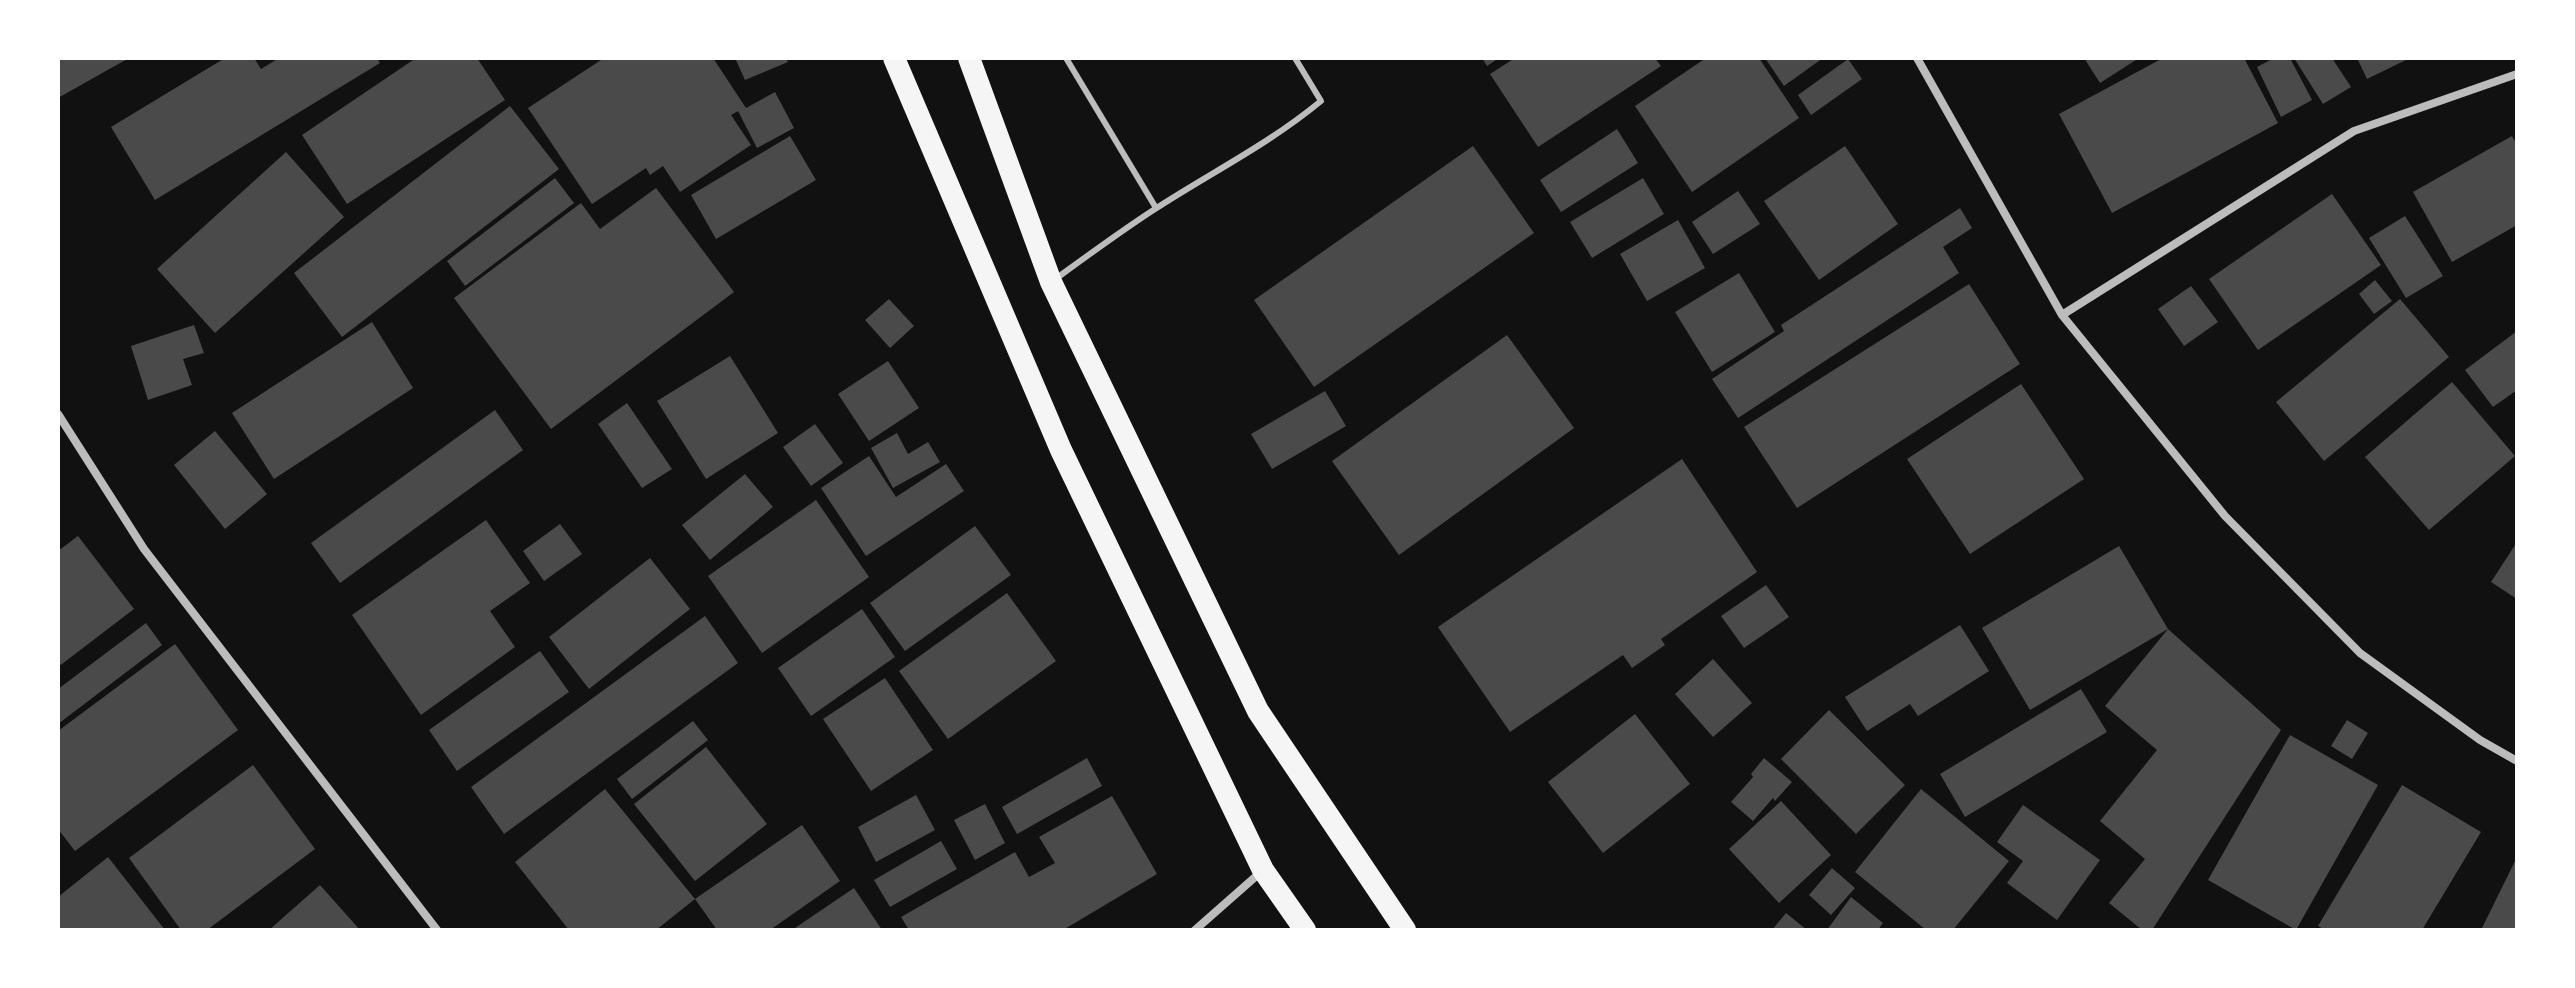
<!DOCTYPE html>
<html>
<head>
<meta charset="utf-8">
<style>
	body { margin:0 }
	#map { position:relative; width:2575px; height:988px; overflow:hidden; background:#111; font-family:"Golos Text",sans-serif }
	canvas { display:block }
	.frame { position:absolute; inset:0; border:60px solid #fff; pointer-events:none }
</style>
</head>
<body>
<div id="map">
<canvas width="2575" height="988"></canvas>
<div class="frame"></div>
</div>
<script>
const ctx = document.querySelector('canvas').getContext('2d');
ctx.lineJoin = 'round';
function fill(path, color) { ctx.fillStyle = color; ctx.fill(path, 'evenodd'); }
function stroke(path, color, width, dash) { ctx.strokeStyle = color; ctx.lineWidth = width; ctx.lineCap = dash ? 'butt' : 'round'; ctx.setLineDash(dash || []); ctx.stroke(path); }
fill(new Path2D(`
	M58,58H129L58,98Z
	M225,58H254L261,69L279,58H377L380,63L155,200L111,127Z
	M416,58H477L505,100L347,204L302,135Z
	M604,58H713L746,108L775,92L794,128L757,148L738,111L731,115L751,145L680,192L663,166L650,175L646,168L592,204L528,108Z
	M735,58H786L788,62L745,80Z
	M1482,58H1499L1487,66Z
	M1515,58H1655L1661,66L1538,147L1490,74Z
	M1706,58H1759L1799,118L1692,192L1635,106Z
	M1765,58H1823L1784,86Z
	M2084,58H2139L2100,83Z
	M2163,58H2244L2278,123L2112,213L2059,114Z
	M2274,58H2290L2312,100L2281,117L2257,67Z
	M2294,58H2332L2351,87L2323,104Z
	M2357,58H2410L2367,79Z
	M1848,59L1862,79L1811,115L1798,95Z
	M510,106L559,169L342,337L294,273Z
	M1617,129L1638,163L1561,212L1540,180Z
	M790,136L816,180L716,239L691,195Z
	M2512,136L2517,145V225L2452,262L2413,192Z
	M1473,146L1534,233L1314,387L1254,300Z
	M1845,146L1898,224L1819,280L1764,201Z
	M286,152L344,217L215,333L157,269Z
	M555,178L574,203L465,286L447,261Z
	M1643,178L1664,214L1592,258L1570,222Z
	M656,188L734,292L551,429L454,298L581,203L600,229Z
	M1738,191L1760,224L1713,254L1692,222Z
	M2332,194L2381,265L2258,350L2209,279Z
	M1960,208L1972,228L1943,247L1959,273L1738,418L1712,379L1784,331L1781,325Z
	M2405,216L2443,276L2406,298L2369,238Z
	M1678,220L1705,268L1647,301L1620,254Z
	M1739,273L1775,332L1712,372L1675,312Z
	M2375,280L2392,301L2374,314L2359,294Z
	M1969,284L2020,364L1797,508L1744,427Z
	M2191,286L2218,322L2184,346L2158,309Z
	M889,299L914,326L890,348L865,320Z
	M2400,299L2449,357L2324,461L2276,402Z
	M372,322L413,388L274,479L232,413Z
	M194,325L204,353L183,359L192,385L148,400L131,346Z
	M2517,331V390L2493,407L2465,370Z
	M1507,335L1574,428L1399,555L1332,461Z
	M730,356L778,433L706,479L657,401Z
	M888,361L919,408L869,441L838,394Z
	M2452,382L2515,456L2429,530L2365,457Z
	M2021,384L2084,479L1970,554L1907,459Z
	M1325,391L1346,426L1272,469L1251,434Z
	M627,403L672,469L642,488L598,424Z
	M495,410L523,450L340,583L311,543Z
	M815,424L843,463L811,486L783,447Z
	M215,431L267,494L225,529L174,465Z
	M897,433L908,454L928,442L940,462L893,488L871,448Z
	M869,456L896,497L946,464L964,491L866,556L821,488Z
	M1682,459L1757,572L1661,639L1665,645L1632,668L1623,655L1510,732L1438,627Z
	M745,474L773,507L710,560L682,525Z
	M816,500L869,577L762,653L708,576Z
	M486,520L530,583L490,611L515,647L421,715L352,615Z
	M560,524L582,554L544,581L523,551Z
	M975,526L1011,575L905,651L870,603Z
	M78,536L134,609L58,667V551Z
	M2517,542V599L2491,582Z
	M2119,546L2168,629L2030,710L1982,628Z
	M650,558L690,609L589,689L549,637Z
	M1766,585L1789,617L1744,648L1721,616Z
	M1007,593L1056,661L948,739L899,671Z
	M862,609L895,657L811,716L778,668Z
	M705,616L738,663L504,834L471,787Z
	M146,623L162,645L58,724V689Z
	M1960,625L1989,671L1918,716L1910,704L1867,731L1845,697Z
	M2168,629L2281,730L2152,930H2142L2109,903L2145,859L2100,821L2157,750L2105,706Z
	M175,644L238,730L75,851L58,829V731Z
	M540,651L569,692L457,771L429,730Z
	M1713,659L1752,703L1713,737L1675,694Z
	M885,678L933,750L871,791L823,719Z
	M2081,689L2107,732L1965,817L1940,774Z
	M1829,710L1905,785L1856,834L1781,759Z
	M1635,714L1690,784L1603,853L1548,782Z
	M2347,720L2368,733L2352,759L2331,746Z
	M693,721L708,740L632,799L617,779Z
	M2290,735L2378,785L2296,930L2208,880Z
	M706,747L767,824L695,881L634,804Z
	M1087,758L1102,786L1017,834L1002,807Z
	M1764,758L1792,782L1775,801L1773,798L1753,821L1731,802L1753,777L1751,774Z
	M253,765L315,849L207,930H181L129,858Z
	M2402,785L2481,832L2422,930H2325L2318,926Z
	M605,789L695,899L656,930H569L515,862Z
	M1921,789L2009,861L1953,930H1926L1855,872Z
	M916,795L935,830L876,862L858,827Z
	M1112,796L1157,874L1063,930H909L901,917L1015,852L1029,877L1055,863L1039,837Z
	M1781,801L1831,855L1779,903L1729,849Z
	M985,804L1005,843L975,860L954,820Z
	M2023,805L2100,860L2057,920L2007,883L2023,861L1997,842Z
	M802,825L840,881L770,930H717L695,899Z
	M941,841L957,869L890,907L874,880Z
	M108,857L165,930H58V897Z
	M2517,857V930H2481Z
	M1832,868L1855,888L1831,915L1809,895Z
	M320,885L360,930H269Z
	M854,888L882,930H792Z
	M1851,897L1883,923L1878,930H1827Z
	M1786,913L1807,930H1772Z`), '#4a4a4a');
stroke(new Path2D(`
	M1066,58L1156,208
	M1054,280C1087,256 1121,231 1155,209C1212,172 1269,144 1321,101L1295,58`), '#bcbcbc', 6);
stroke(new Path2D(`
	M1917,58L2062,315L2225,516L2360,653L2480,740L2517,761
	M2062,315L2354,131L2517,74
	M58,414L144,549L437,930
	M1195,930L1262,871`), '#bcbcbc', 8);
stroke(new Path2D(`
	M894,58L1061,450L1263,870L1305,930
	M969,58L1051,282L1258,711L1405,930`), '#f5f5f5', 22);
</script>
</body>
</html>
